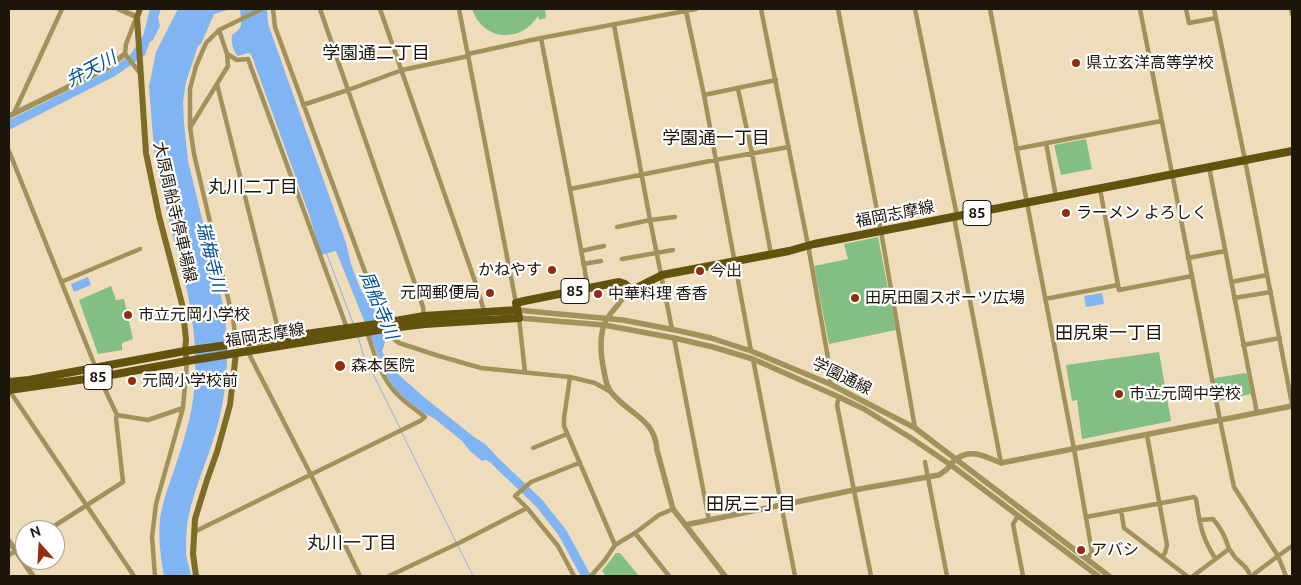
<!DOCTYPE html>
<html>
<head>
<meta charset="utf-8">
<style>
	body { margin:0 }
	#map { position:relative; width:1301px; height:585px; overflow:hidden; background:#efdcbb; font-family:Ubuntu,sans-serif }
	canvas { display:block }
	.frame { position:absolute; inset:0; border:10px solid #1c160a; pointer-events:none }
	.north { position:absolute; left:15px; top:520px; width:50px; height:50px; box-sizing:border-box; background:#fff; border:1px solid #a4a29d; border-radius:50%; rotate:341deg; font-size:14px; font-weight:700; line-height:20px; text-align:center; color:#1c160a }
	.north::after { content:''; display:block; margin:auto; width:18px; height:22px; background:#942d0d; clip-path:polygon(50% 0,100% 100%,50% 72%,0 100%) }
</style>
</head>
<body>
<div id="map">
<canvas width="1301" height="585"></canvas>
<div class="frame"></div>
<div class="north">N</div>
</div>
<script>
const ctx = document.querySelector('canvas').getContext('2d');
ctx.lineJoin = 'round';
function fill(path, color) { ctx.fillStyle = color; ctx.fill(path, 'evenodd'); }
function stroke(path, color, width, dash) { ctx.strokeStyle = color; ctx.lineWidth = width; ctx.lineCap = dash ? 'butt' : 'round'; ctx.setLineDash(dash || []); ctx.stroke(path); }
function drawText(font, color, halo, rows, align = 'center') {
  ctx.font = font + ' Ubuntu,"Noto Sans JP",sans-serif'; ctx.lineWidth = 4.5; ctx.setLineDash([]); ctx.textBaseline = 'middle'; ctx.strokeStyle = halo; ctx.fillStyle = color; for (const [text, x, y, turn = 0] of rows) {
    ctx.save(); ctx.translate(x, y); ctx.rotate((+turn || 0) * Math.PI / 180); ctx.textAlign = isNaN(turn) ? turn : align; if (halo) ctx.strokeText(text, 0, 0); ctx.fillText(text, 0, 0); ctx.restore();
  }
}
fill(new Path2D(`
	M472,9H545L546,18L539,20L538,16C520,44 483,41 472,9Z
	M1086,139L1092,169L1061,175L1054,145Z
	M878,237L896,330L829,344L814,266L848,259L844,244Z
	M111,286L116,300L124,299L133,339L122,343V350L98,354L79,300Z
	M1159,352L1171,421L1082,439L1077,400L1072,401L1066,365Z
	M1245,373L1247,374L1251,394L1218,401L1214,380L1215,378Z
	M616,553H620L639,576H606L602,571Z`), '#83bf82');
fill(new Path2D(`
	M150,9H161L158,17L160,26L153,40L150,42L145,55L115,76L9,130V120L110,70L130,55L143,36Z
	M178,9H231L214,14L201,44L198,46L186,82L183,102L184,123L188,161L224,309C229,344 228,381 220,416C212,451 195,484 188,519C186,530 186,543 186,554C187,561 190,569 191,576H164C161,559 158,537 160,519C163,499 171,480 177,461C182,447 186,432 190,417C200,372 195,319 183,274C182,270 179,268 178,264L181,259L179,253L176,249L159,179L154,149L149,87L156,52Z
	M240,9H267L268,24L346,243L351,264L360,288L369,304L376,312L385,343L382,351L390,367L425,398L474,437L485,444L494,453L504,467L502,472L494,464L486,460L482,461L470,451L462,441L435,419L422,412L408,401L395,389L386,375L336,251L321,255L309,214L251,54L248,53L238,56C233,52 231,42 232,35C245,27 241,22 240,9Z
	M88,277L91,285L74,292L71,284Z
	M1102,293L1104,304L1086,307L1084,296Z`), '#80b4f2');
stroke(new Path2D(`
	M326,252L353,323
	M358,336L363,354L400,428
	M401,431L456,542
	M458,546L473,576`), '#80b4f2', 1);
stroke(new Path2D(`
	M496,462L539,503L562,532L586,576`), '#80b4f2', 9);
stroke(new Path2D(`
	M273,9L275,27L372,291L383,312L387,323
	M320,9L423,307L424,317
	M380,9L478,290L484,311
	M459,9L516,303
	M761,9L808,245L831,375L830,384
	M838,9L881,231L915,428
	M915,9L957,216
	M990,9L1074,449L1092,552L1087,559
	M1140,9L1220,420L1234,487L1278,556L1286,576
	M1186,9L1189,23L1216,18
	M1214,9L1245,160L1292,404
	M1291,9L1292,14
	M686,11L704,95L751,351
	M136,18L126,44L125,54L140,73
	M614,25L650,220L672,329
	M541,38L570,189L588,288
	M227,54L237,60L248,59L347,328
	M468,54L541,38L696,9
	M217,84L280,337V340
	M738,89L752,153L771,254
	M704,95L776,80
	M303,105L348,90L402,70L469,56
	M14,113L62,9
	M191,126L228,66L227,54L219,30
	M1046,143L1056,197
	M1016,149L1161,121
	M9,151L101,381L117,415L116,418L123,482L48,530
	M1209,167L1257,413
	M570,189L715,160L789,147
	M1100,189L1119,290L1192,276
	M954,217L1001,463
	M617,227L650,220L675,217
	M581,251L604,246
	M1188,258L1225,251
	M622,259L673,250
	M583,264L601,261
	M61,282L140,249
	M1231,282L1267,275
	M1234,298L1271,292
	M1045,299L1118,285
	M519,318L525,372
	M391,328L395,340L399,343L439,356L481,368L570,377L595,383L609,391
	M674,338L709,520
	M236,344L233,317L231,311L194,154L190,127V89L196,66L206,43L219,30L262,9
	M1243,345L1280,338
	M248,352L311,475L360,576
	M753,359L795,576
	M570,377L564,418V426L615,545
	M9,390L134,576
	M839,397L837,405L871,576
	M117,415L148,420L183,408
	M1147,435L1167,545L1165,553L1162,557
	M533,448L567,434
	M925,462L947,576
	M1121,510L1124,528L1187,576
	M1018,516L1013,524L1023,576
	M1086,517L1194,497L1196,499C1200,524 1201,536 1215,558
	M1200,520L1213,519C1221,528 1226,538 1229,549
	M194,532L420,421L425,417C415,409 404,402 395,392C380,376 374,352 367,332
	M635,533L669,576
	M9,555L25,545
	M155,576L152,537L156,504L183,408L187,361
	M389,576L461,542L527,508
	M574,576L558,546L527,508L515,496L531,482L579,463
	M591,576L605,560L615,545L635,533L659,515L673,509
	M1193,576L1229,549C1231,551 1232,553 1234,556C1239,563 1248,566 1250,576
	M1254,576V574L1278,556L1292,546`), '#a1915b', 4.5);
stroke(new Path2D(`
	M119,9L137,17
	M9,116L107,68L125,54
	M632,290C626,294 621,300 617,306C612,312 606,318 604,325C599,340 601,357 604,371C605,378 607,387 611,392C628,414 655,418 657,450L673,509L725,576
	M517,310L623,320L680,331L711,338L751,351L830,384L915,428L1109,576
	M519,318L604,325L674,338L713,347L753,359L839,397L864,409L911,438L951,465L1098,576
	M685,525L854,490L939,475C942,473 945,471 948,468C951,465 953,461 956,459C972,448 986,457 1001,463L1292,406
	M9,541L33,576`), '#a1915b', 5.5);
stroke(new Path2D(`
	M140,9L137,17L146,153L159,216L182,304L186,339L185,351L187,361
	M196,576L193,554L195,519L207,480L217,452L230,405L236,353`), '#7e6b26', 6);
stroke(new Path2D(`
	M9,382L29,380L185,351L384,323L424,316L517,310
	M9,390L100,377L187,361L391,328L425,324L519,318L516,303L524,301L619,282L625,284L632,290L662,275L789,251L814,244L1292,151`), '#63520d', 8);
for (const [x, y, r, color] of [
	[1076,63,5,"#942d0d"],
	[1066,213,5,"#942d0d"],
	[552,270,5,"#942d0d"],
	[700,271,5,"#942d0d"],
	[490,293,5,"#942d0d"],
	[598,294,5,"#942d0d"],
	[855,298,5,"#942d0d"],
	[128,315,5,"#942d0d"],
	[340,366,6,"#942d0d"],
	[132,381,5,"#942d0d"],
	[1119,394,5,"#942d0d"],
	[1081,550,5,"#942d0d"]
]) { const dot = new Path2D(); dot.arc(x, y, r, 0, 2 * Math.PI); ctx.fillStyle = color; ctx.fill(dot); stroke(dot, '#fff', 2); }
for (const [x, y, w] of [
	[977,213,28],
	[575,291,28],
	[98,377,28]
]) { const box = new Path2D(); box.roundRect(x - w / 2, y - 12.5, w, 25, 4); ctx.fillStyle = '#fff'; ctx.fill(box); stroke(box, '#1c160a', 1); }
drawText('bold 15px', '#1c160a', null, [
	["85",977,213],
	["85",575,291],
	["85",98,377]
]);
drawText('16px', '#1c160a', '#fff', [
	["県立玄洋高等学校",1086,63],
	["ラーメン よろしく",1076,213],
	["かねやす",542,270,"right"],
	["今出",710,271],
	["元岡郵便局",480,293,"right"],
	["中華料理 香香",608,294],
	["田尻田園スポーツ広場",865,298],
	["市立元岡小学校",138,315],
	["森本医院",351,366],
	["元岡小学校前",142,381],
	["市立元岡中学校",1129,394],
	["アバシ",1091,550]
], 'left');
drawText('16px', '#1c160a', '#fff', [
	["大原周船寺停車場線",175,212,77],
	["福岡志摩線",895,214,-11],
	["福岡志摩線",265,335,-9],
	["学園通線",842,376,26]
]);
drawText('18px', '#1c160a', '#fff', [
	["学園通二丁目",376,53],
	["学園通一丁目",716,138],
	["丸川二丁目",253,187],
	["田尻東一丁目",1109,333],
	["田尻三丁目",751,504],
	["丸川一丁目",352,543]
]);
drawText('italic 18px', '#015099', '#fff', [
	["弁天川",91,69,-28],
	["瑞梅寺川",211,257,76],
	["周船寺川",379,305,67]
]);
</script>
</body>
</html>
